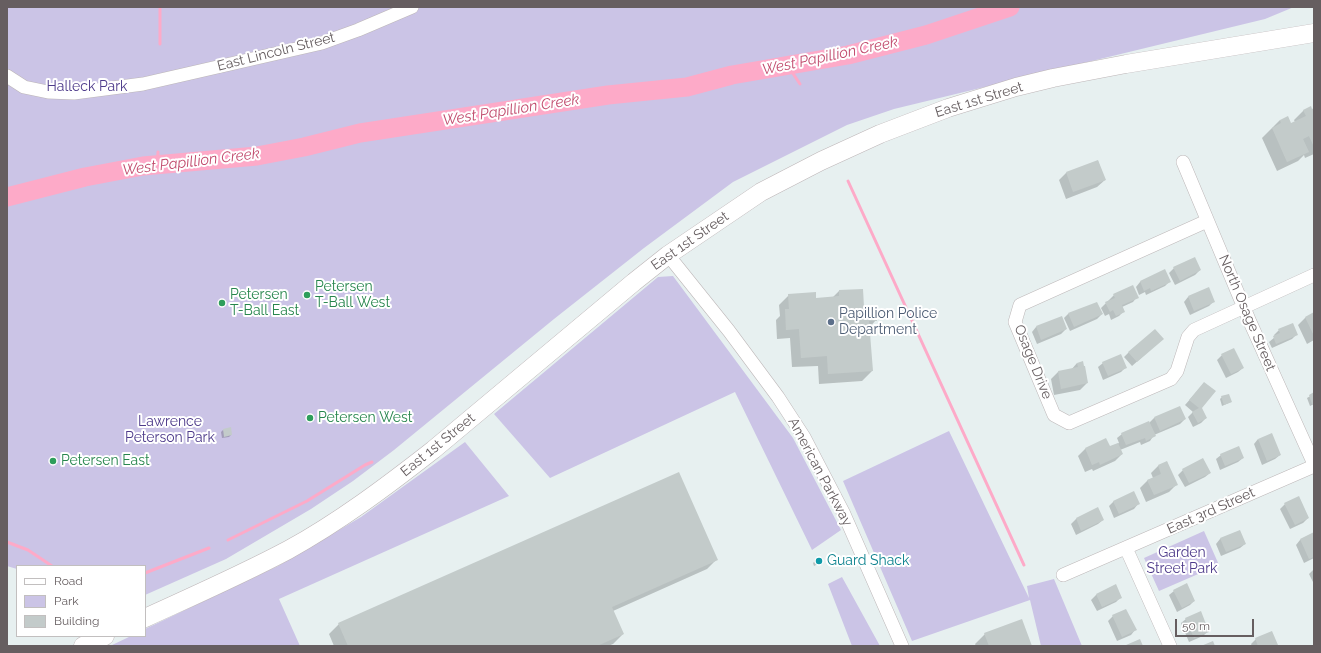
<!DOCTYPE html>
<html>
<head>
<meta charset="utf-8">
<style>
	body { margin:0 }
	#map { position:relative; width:1321px; height:653px; overflow:hidden; background:#e7f0f0; font-family:Raleway,sans-serif }
	canvas { display:block }
	.frame { position:absolute; inset:0; border:8px solid #665e60; pointer-events:none }
	.legend { position:absolute; left:16px; top:565px; width:130px; height:72px; box-sizing:border-box; background:#fff; border:1px solid #c2bfbf; margin:0; padding:5px 7px; list-style:none; font-size:12px; color:#665e60 }
	.legend li { display:flex; align-items:center; gap:8px; height:20px }
	.legend b { width:20px; border:1px solid #c2bfbf }
	.scale { position:absolute; left:1175px; top:619px; width:79px; height:18px; box-sizing:border-box; border:2px solid #665e60; border-top:0; padding-left:5px; font-size:12px; line-height:14px; white-space:nowrap; color:#665e60; -webkit-text-stroke:3px #fff; paint-order:stroke }
</style>
</head>
<body>
<div id="map">
<canvas width="1321" height="653"></canvas>
<div class="frame"></div>
<ul class="legend">
<li><b style="height:5px;background:#fff"></b>Road</li>
<li><b style="height:11px;background:#cbc4e6"></b>Park</li>
<li><b style="height:11px;background:#c3cbca"></b>Building</li>
</ul>
<div class="scale">50 m</div>
</div>
<script>
const ctx = document.querySelector('canvas').getContext('2d');
ctx.lineJoin = 'round';
function fill(path, color) { ctx.fillStyle = color; ctx.fill(path, 'evenodd'); }
function stroke(path, color, width, dash) { ctx.strokeStyle = color; ctx.lineWidth = width; ctx.lineCap = dash ? 'butt' : 'round'; ctx.setLineDash(dash || []); ctx.stroke(path); }
function drawText(font, color, halo, rows, align = 'center') {
  ctx.font = font + ' Raleway,sans-serif'; ctx.lineWidth = 4; ctx.setLineDash([]); ctx.textBaseline = 'middle'; ctx.strokeStyle = halo; ctx.fillStyle = color; for (const [text, x, y, turn = 0] of rows) {
    ctx.save(); ctx.translate(x, y); ctx.rotate((+turn || 0) * Math.PI / 180); ctx.textAlign = isNaN(turn) ? turn : align; if (halo) ctx.strokeText(text, 0, 0); ctx.fillText(text, 0, 0); ctx.restore();
  }
}
fill(new Path2D(`
	M7,7H1294L1265,19L894,109L847,125L733,182L644,248L554,319L394,450L353,481L311,509L226,559L145,595V566H17V569L7,566Z
	M673,276L793,438L841,530L812,550L735,392L550,478L494,414L658,277Z
	M949,431L1029,598L1027,586L1054,579L1082,646H1041L1030,600L912,641L843,481Z
	M465,442L509,496L279,599L300,646H110L131,636H145V629L278,566L361,517Z
	M1204,531L1219,565L1159,591L1144,558Z
	M842,577L880,646H852L828,584Z`), '#cbc4e6');
fill(new Path2D(`
	M1314,109V154L1305,158L1304,155L1298,161L1277,171L1262,138L1280,120L1291,124L1295,122L1294,120L1304,110Z
	M1098,161L1105,180L1097,187L1066,199L1059,180L1066,173Z
	M1174,268L1200,270L1195,275L1175,285L1169,273Z
	M1165,271L1170,281L1165,286L1146,295L1145,292L1139,295L1136,287L1140,282Z
	M839,291L863,308L876,320L869,328L872,371L862,381L819,384L818,366L792,367L790,338L777,339L776,320L780,316L779,305L789,295L815,299L832,298Z
	M1114,295L1137,297L1133,302L1122,307L1124,311L1119,316L1111,320L1109,314L1105,316L1101,308Z
	M1188,297L1214,301L1209,306L1190,315L1184,302Z
	M1314,313V340L1307,344L1298,325L1305,318Z
	M1068,314H1102L1097,319L1070,331L1064,318Z
	M1036,327L1066,329L1061,334L1037,344L1032,332Z
	M1279,330L1296,335L1292,339L1272,348L1269,342L1275,337L1274,335Z
	M1158,343L1132,366L1124,357L1129,352Z
	M1222,355L1243,368L1238,372L1226,378L1217,360Z
	M1077,363L1084,367L1087,383L1080,390L1054,395L1051,379L1058,372L1071,370Z
	M1103,363L1126,367L1121,372L1103,380L1098,367Z
	M1200,388V407L1206,418L1201,423L1193,427L1188,417L1193,412L1185,405Z
	M1314,394V404L1310,406L1307,398Z
	M1222,397L1231,402L1222,406L1220,399Z
	M1154,418L1185,419L1180,424L1154,435L1150,441L1141,445L1140,442L1120,450L1122,454L1115,461L1093,471L1092,469L1085,472L1078,456L1085,449L1106,440L1109,447L1119,443L1117,438L1122,434L1149,423Z
	M223,430L231,435L229,437L222,438L221,432Z
	M1258,439L1280,455L1275,459L1262,465L1254,444Z
	M1221,455L1243,458L1238,462L1220,470L1216,459Z
	M1167,462L1176,485L1169,492L1146,502L1140,488L1148,480L1153,478L1151,473L1158,466Z
	M1183,470L1210,473L1205,477L1185,487L1178,475Z
	M1114,501L1138,504L1134,509L1114,518L1109,506Z
	M1285,504L1308,518L1303,523L1290,529L1280,509Z
	M1098,509L1103,520L1098,524L1076,535L1071,524L1076,519Z
	M1239,531L1245,544L1240,548L1221,556L1216,544L1220,539Z
	M1313,534L1314,558L1304,563L1296,545L1300,540Z
	M717,559L707,569L613,611L623,634L613,644L608,646H334L329,634L339,624Z
	M815,561L822,562L814,566L813,563Z
	M1314,569V584L1309,574Z
	M1115,585L1121,597L1116,602L1097,611L1091,600L1096,595Z
	M1174,591L1194,601L1190,605L1177,612L1169,595Z
	M1113,616L1135,630L1131,635L1117,641L1108,621Z
	M1186,619L1208,631L1203,636L1189,642L1181,623Z
	M985,634L1031,646H976L975,644Z
	M1256,639L1277,645L1275,646H1252L1251,644Z`), '#0003');
stroke(new Path2D(`
	M160,44V7
	M788,66L800,84
	M157,165L158,152
	M848,181L1024,565
	M228,540L307,501L365,465L372,462
	M7,542L28,550L52,566
	M145,573L209,548`), '#fdaac8', 3);
stroke(new Path2D(`
	M7,197L85,177L143,166L257,156L304,147L360,133L608,95L687,87L732,75L848,55L926,35L1010,7`), '#fdaac8', 19);
fill(new Path2D(`
	M1311,106L1312,109L1314,108V147L1309,136L1303,139L1309,152L1287,162L1272,128L1281,123L1280,120L1288,116L1291,123L1306,116L1303,110Z
	M1098,160L1106,180L1073,192L1066,172Z
	M1195,257L1201,270L1180,281L1173,267Z
	M1165,269L1171,282L1151,291L1150,288L1144,291L1140,281Z
	M1133,285L1139,298L1122,305L1125,312L1116,316L1113,310L1110,312L1105,302L1115,298L1113,294Z
	M1209,287L1215,302L1194,311L1188,296Z
	M863,289L864,307L876,306L877,321H869L873,371L828,374L827,356L801,358L799,329L786,330L785,309H789L788,294L816,292V298L839,296V290Z
	M1097,302L1103,314L1074,327L1068,313Z
	M1314,312V336L1305,317Z
	M1062,316L1067,329L1041,340L1036,326Z
	M1293,323L1298,335L1276,344L1273,336L1280,333L1278,329Z
	M1155,329L1164,339L1137,362L1128,352Z
	M1234,348L1244,368L1231,374L1221,354Z
	M1121,354L1127,368L1108,376L1102,362Z
	M1083,361L1084,366H1085L1088,383L1061,389L1058,371L1078,367L1077,363Z
	M1204,382L1216,391L1202,408L1207,418L1198,423L1192,412L1199,408L1189,400Z
	M1314,392V404H1312L1309,395Z
	M1229,394L1232,402L1224,405L1221,396Z
	M1180,406L1186,419L1160,431L1154,417Z
	M1149,421L1156,436L1146,441L1145,438L1126,445L1121,433Z
	M231,427L232,435L224,437L223,429Z
	M1272,433L1281,455L1267,461L1258,439Z
	M1106,438L1110,446L1118,443L1123,454L1100,465L1099,462L1092,465L1085,448Z
	M1239,446L1244,458L1225,466L1220,454Z
	M1203,458L1211,473L1189,483L1182,469Z
	M1167,461L1178,485L1154,495L1147,480L1161,474L1158,465Z
	M679,472L718,560L612,607L624,634L597,646H348L338,623Z
	M1134,491L1140,504L1119,514L1113,501Z
	M1299,496L1309,518L1295,525L1284,503Z
	M1098,507L1104,520L1081,531L1076,518Z
	M1240,530L1246,544L1226,552L1220,538Z
	M1314,532V557L1309,559L1300,539Z
	M822,557L823,562L816,565L814,560Z
	M1187,583L1195,601L1182,608L1173,590Z
	M1116,584L1122,598L1102,607L1096,594Z
	M1126,609L1137,630L1122,637L1112,615Z
	M1201,611L1209,632L1194,638L1185,618Z
	M1022,619L1032,646H989L984,633Z
	M1272,631L1278,645L1258,646L1255,638Z
	M1140,639L1143,646H1126V645Z
	M1213,641L1215,646H1201Z`), '#c3cbca');
const minor = new Path2D(`
	M7,76L24,87L48,92L74,93L143,84L322,43L358,30L412,7
	M1183,162L1250,322L1314,464
	M1207,221L1020,305L1015,322L1054,415L1069,423L1171,379L1177,371L1188,337L1194,330L1314,275
	M668,255L729,331L778,397L804,437L844,514L902,646
	M1126,548L1170,646
	M1063,575L1314,466`);
const secondary = new Path2D(`
	M145,618C193,596 241,575 288,550C339,522 387,486 433,450L634,282L668,255L761,192L821,161L880,134L948,108L1016,87L1053,78L1126,64L1314,33
	M83,646L105,636`);
stroke(minor, '#bdb7b8', 14);
stroke(secondary, '#bdb5b7', 19);
stroke(minor, '#fff', 13);
stroke(secondary, '#fff', 18);
for (const [x, y, r, color] of [
	[307,295,4,"#2e9e5b"],
	[222,303,4,"#2e9e5b"],
	[831,322,4,"#5c6f8a"],
	[310,418,4,"#2e9e5b"],
	[53,461,4,"#2e9e5b"],
	[819,561,4,"#0f9aa8"]
]) { const dot = new Path2D(); dot.arc(x, y, r, 0, 2 * Math.PI); ctx.fillStyle = color; ctx.fill(dot); stroke(dot, '#fff', 1.5); }
drawText('14px', '#665e60', '#fff', [
	["East Lincoln Street",276,52,-14],
	["East 1st Street",979,100,-17],
	["East 1st Street",690,241,-35],
	["North Osage Street",1247,313,67],
	["Osage Drive",1033,362,68],
	["East 1st Street",438,445,-39],
	["American Parkway",820,472,62],
	["East 3rd Street",1211,511,-24]
]);
drawText('14px', '#4d3a8a', '#fff', [
	["Halleck Park",87,87],
	["Lawrence",170,422],
	["Peterson Park",170,438],
	["Garden",1182,553],
	["Street Park",1182,569]
]);
drawText('14px', '#27864d', '#fff', [
	["Petersen",315,287],
	["T-Ball West",315,303],
	["Petersen",230,295],
	["T-Ball East",230,311],
	["Petersen West",318,418],
	["Petersen East",61,461]
], 'left');
drawText('14px', '#4e5e75', '#fff', [
	["Papillion Police",839,314],
	["Department",839,330]
], 'left');
drawText('14px', '#0d838f', '#fff', [
	["Guard Shack",827,561]
], 'left');
drawText('italic 15px', '#c14c6e', '#fff', [
	["West Papillion Creek",830,56,-12],
	["West Papillion Creek",511,110,-9],
	["West Papillion Creek",191,162,-7]
]);
</script>
</body>
</html>
